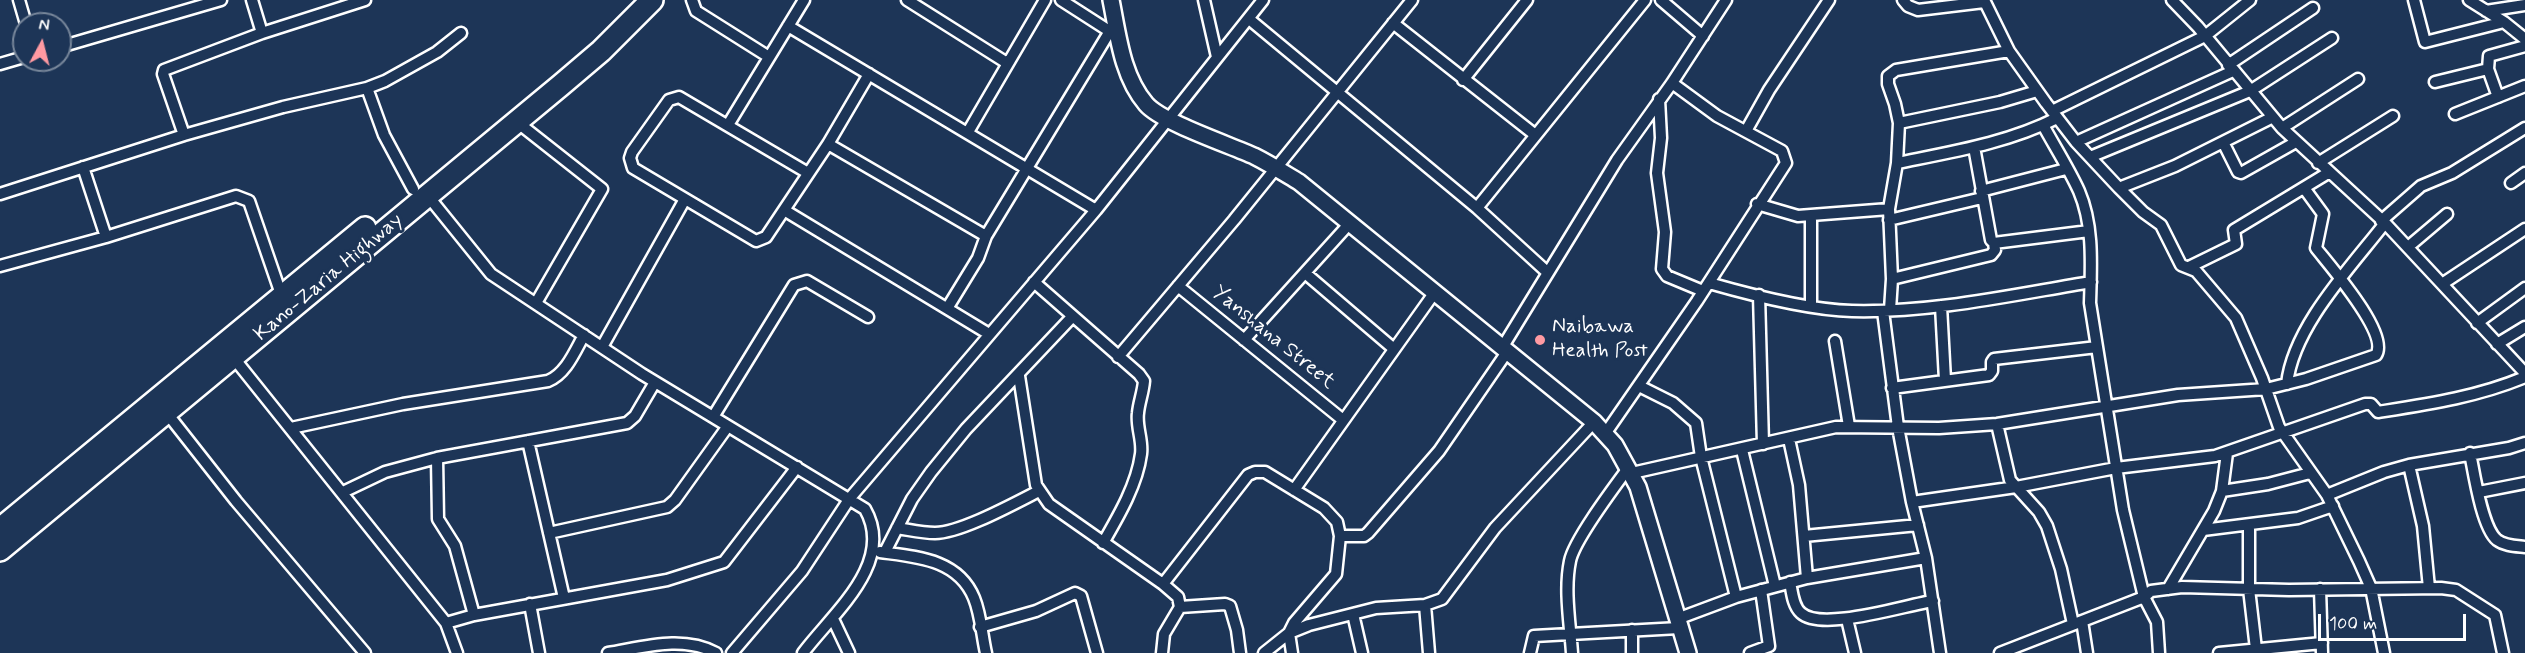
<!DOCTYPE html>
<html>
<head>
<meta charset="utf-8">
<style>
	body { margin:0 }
	#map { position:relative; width:2525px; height:653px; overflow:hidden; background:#1d3557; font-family:Mynerve,sans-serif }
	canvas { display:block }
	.north { position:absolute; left:12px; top:12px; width:60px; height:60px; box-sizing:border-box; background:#1d3557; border:2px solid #77869a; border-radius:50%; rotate:7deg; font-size:16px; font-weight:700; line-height:24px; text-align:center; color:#fff }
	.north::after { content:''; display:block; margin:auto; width:21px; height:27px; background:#ff9aa2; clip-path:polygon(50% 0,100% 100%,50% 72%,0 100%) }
	.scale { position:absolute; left:2318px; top:614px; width:148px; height:27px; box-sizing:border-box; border:3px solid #fff; border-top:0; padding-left:8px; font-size:18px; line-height:21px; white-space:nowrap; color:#fff; -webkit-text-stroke:4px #1d3557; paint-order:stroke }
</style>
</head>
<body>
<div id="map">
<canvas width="2525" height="653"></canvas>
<div class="north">N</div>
<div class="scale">100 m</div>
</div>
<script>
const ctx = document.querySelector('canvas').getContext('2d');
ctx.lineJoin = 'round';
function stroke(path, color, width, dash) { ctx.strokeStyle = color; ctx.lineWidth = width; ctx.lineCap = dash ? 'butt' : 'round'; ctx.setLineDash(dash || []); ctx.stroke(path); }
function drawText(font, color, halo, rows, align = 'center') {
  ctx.font = font + ' Mynerve,sans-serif'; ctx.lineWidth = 6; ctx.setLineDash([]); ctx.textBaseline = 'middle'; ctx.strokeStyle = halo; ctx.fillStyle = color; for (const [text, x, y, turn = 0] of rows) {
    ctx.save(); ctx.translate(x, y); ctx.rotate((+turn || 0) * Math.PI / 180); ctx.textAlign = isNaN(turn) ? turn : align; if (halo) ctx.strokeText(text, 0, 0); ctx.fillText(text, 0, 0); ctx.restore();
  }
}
const street = new Path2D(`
	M19,0L26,24
	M252,0L262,33
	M692,0L696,11L769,57
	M907,0L1007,63
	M1061,0L1114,34
	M1204,0L1217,57
	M1661,0L1703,36
	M1903,0L1908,6L1918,10L1984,2
	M1984,0L2009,51L2046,103L2076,142L2119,188L2143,212L2161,225L2181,265L2196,271L2236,318L2262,378L2279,427L2327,495L2359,561L2371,588L2384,653
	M2172,0L2198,27L2282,128L2385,223L2525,373
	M2414,0L2425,42L2504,22
	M2469,0L2504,22L2525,39
	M2486,11L2525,5
	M1249,19L1477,208L1547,272
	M1393,23L1534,134
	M788,26L1096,210
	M60,47L221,0
	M0,64L24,57
	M2228,65L2313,8
	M2488,69L2489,56L2525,46
	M1463,80L1527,0
	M2435,82L2488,69L2498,97
	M367,88L384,135L413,189
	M1659,99L1661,138L1657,173L1665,232L1662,269L1667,276L1703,291
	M2052,111L2205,36L2250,0
	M2455,114L2525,86
	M517,122L602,189L536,303
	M1899,123L2000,102L2037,91
	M728,125L804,0
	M2043,125C2055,147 2069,169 2079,191C2094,226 2091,266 2090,303L2123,510L2144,597L2157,622L2159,653
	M2282,128L2358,79
	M1746,131L1769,90L1829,0
	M968,132L1045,0
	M184,135L163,74L164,70L262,33L365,0
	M2076,142L2233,71
	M2223,142L2238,172L2241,173L2296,142
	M828,144L986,236
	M1974,147L1991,240L1994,243L2089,231
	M2090,157L2250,91L2332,38
	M1897,163C1951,152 2008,143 2057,118
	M2318,163L2393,116
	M83,167L106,237
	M808,173L679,97L669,100L632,152L630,158L633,168L756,241L766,237L828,144L869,74
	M2511,183L2525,173
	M2119,188L2175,166L2273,117
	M1981,191L2066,169
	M0,194L184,135L283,107L367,88L385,81L437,52L461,33
	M428,196L491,274L642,374L865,509C896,563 832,614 803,653
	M1757,204L1798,216L1889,209
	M1477,208L1645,0
	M784,210L989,334
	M1811,216V306
	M1889,220L1982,198
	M2381,221L2421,186L2452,173L2525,128
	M2408,247L2447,214
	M0,266L106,237L236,196L249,201L282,297
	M2189,267L2236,244L2234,230L2328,173
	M1305,273L1394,349
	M1892,279L1991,255L1995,250L1994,243
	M1034,282L1139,374L1144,381C1143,393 1139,402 1138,413C1136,427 1143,440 1141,454C1137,485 1118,517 1103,543
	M1709,283C1751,295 1808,310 1852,311C1932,313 2012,295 2091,282
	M2442,284L2525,229
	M1178,286L1343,420
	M1759,295L1763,444
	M1941,306L1945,380
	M948,307L978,258L986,236L1110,31
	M1890,310L1892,279L1889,209L1897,163L1899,123L1895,104L1888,84V76L1896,70L2009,51
	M1883,311L1898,427L1912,502L1926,558L1940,653
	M2477,323L2525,288
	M1244,340L1350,223
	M1835,341L1849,426
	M2497,344L2525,327
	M602,347L685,199
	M1502,348L1617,160L1672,83L1726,0
	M233,357L446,623L457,653
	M1118,357L1234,220L1412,0
	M1019,376L1036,485L1049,504L1163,584L1178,597L1180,607L1164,634L1162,653
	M2287,384C2293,327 2350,268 2385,223
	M1639,386L1673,403L1696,423L1701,457L1736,597
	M1892,388L1989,375L1992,371V362L1994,359L2097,347
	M166,412L236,501L365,653
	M713,417L794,285L807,281L868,317
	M1997,424L2010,480L2039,512L2047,526L2061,569L2073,624
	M291,428L403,404L548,381C566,374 575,351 584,335
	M1605,434L1697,301L1786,163L1782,151L1717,116L1672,83
	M1789,439L1799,485L1807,578
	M528,441L564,598
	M1742,450L1775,586
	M2470,453C2474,473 2482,528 2497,540C2505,546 2516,546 2525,547
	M437,458L438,519L455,546L474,615
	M2409,465L2423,526L2429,588
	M1632,473L1836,427L1939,428L1997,424L2178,395L2266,389L2306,379L2376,355C2390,334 2330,266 2316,248L2323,214L2304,188
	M1294,490L1435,292
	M2222,491L2268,484L2310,473
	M343,492L385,472L437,458L627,423L635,416L655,382
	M2479,492L2525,483
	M2327,495L2384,472L2409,465L2509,448L2525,443
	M1912,502L2016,487L2116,468L2215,456L2365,404H2371L2378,412C2429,404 2477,397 2525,377
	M2249,525V589L2256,649
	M897,528C910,530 923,533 935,533C961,533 1015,503 1039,491
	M2203,530L2298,518L2333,506
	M549,533L667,507L675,500L728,426
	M1340,536H1364L1368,533L1439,451L1507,352
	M1804,536L1918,525
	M880,552C917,557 958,559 974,598C981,615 982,636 986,653
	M885,552L912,499L931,472L966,429L1072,317
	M1790,582C1792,592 1793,606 1801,613C1822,632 1905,605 1933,601
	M1163,584L1248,475L1255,472H1265L1324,508L1337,522L1340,536L1336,574L1294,623L1289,633L1292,653
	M2168,589L2214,511L2222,491L2227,453
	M2320,589L2322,653
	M530,604L539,653
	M1425,605L1429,653
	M1180,607L1225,604L1230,606L1237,630L1240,653
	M1353,614L1362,653
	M833,619L849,653
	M1677,619L1736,597L1807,578L1926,558
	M1847,619L1855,653
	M2082,621L2087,653
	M446,623L474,615L667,580L724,562L797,467
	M980,627L1036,611L1075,593L1081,596L1097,653
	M608,653C644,647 683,635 716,653
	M732,653L802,571L850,498L1096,210L1263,0
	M1264,653L1289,633L1309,625L1376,608L1425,605L1442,599L1495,528L1594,422
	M1530,653L1534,636L1679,628
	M1572,653C1570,623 1564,590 1570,561C1574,540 1615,486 1629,467
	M1632,653V630
	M1750,653L1769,646L1761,590
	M2000,653L2144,597L2151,591L2182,587L2289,590L2441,588L2456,590L2495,615L2503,653
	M2219,653L2322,643`);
const secondary = new Path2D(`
	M1111,0C1118,35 1122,76 1146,104C1161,122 1230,145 1254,156C1270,164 1284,173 1299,182L1594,422L1615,445L1638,487L1688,653`);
const highway = new Path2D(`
	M0,529L365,228
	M0,550L561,85L601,51L652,0`);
stroke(street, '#fff', 15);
stroke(secondary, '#fff', 20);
stroke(highway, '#fff', 26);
stroke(street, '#1d3557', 10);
stroke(secondary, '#1d3557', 15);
stroke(highway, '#1d3557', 21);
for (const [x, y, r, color] of [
	[1540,340,6,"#ff9aa2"]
]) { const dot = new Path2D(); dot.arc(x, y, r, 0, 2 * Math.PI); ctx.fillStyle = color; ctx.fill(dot); stroke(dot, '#1d3557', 2); }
drawText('21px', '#fff', '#1d3557', [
	["Kano-Zaria Highway",329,278,-40],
	["Yanshana Street",1273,338,39]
]);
drawText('21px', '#fff', '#1d3557', [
	["Naibawa",1552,328],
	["Health Post",1552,352]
], 'left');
</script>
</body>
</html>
